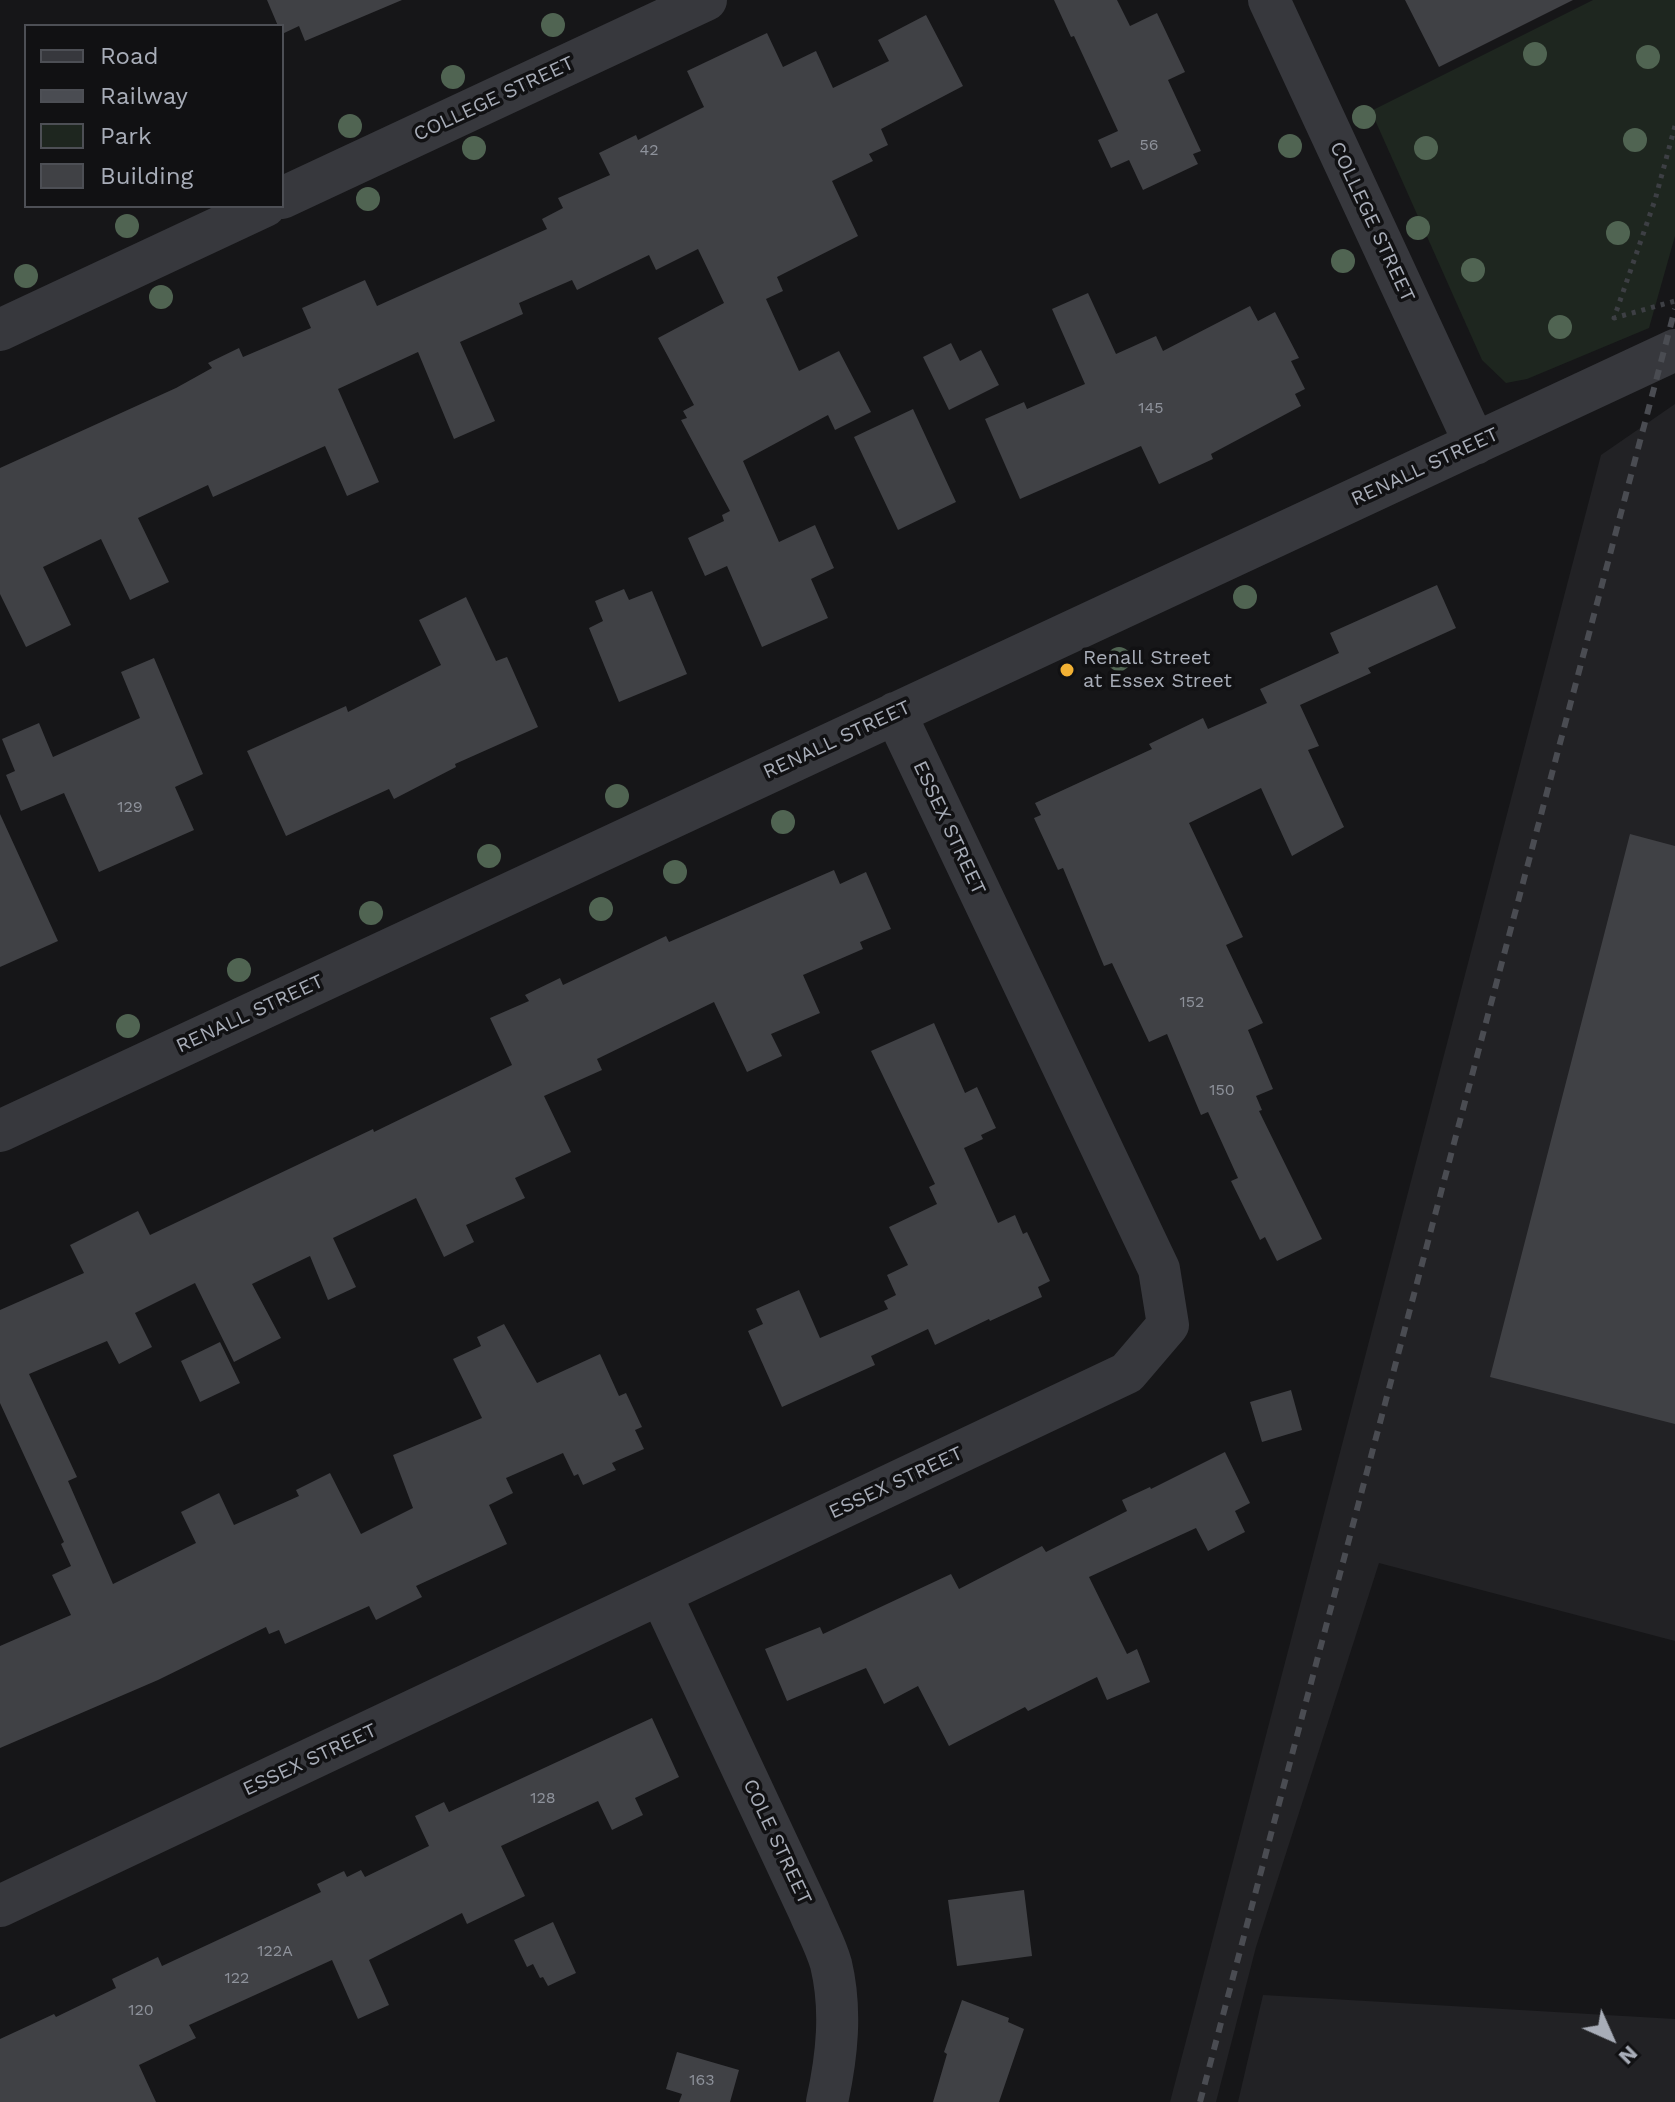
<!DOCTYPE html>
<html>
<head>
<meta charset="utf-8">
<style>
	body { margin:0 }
	#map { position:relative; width:1675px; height:2102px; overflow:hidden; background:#161618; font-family:"Work Sans",sans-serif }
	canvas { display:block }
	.legend { position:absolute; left:24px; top:24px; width:260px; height:184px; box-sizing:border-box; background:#111113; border:2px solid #4d4f55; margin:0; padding:10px 14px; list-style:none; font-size:24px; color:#a8adb8 }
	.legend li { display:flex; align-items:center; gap:16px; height:40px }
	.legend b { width:40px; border:2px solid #4d4f55 }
	.north { position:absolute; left:1571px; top:1998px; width:80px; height:80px; -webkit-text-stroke:6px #111113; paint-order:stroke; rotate:135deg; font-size:22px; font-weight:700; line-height:32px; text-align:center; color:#a8adb8 }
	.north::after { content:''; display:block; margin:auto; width:28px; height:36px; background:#a8adb8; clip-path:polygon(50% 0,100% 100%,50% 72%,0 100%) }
</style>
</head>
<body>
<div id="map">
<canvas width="1675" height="2102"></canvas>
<ul class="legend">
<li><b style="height:10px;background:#37383d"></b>Road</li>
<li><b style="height:10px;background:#4a4c52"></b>Railway</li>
<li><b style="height:22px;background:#1e261f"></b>Park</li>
<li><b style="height:22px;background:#404145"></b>Building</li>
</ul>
<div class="north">N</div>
</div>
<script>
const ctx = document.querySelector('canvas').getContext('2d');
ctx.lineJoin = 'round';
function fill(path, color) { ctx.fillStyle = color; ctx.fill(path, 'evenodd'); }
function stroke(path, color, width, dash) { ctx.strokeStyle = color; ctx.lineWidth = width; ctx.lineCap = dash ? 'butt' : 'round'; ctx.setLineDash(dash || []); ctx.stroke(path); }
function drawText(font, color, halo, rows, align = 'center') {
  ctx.font = font + ' "Work Sans",sans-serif'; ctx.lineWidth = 7; ctx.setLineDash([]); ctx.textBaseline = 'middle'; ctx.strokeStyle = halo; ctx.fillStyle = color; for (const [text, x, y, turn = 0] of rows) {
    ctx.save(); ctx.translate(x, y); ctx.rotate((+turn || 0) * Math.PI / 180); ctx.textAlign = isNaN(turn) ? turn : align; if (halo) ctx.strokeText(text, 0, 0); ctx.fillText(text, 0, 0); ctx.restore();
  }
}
fill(new Path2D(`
	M1675,404V1641L1379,1563L1256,1947L1216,2102H1170L1601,455Z
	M1263,1995L1675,2019V2102H1238Z`), '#222225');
fill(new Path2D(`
	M1593,0H1675V236L1649,328L1527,379L1506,383L1482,360L1371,111Z`), '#1e261f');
fill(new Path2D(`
	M267,0H402L305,41L299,26L282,34V26H278Z
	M1054,0H1117L1130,26L1157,13L1185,72L1168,80L1201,151L1193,154L1198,164L1143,190L1129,160L1111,168L1098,140L1118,131L1074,36L1071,37Z
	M1405,0H1573L1439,67Z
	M926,15L963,86L881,129L888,145L869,154L873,161L832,181L858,236L777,277L783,291L766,299L799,371L839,351L871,412L835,430L828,415L743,461L779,542L815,525L834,568L811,579L828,618L762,647L727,566L705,576L688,538L724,521L722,515L730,511L681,420L687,418L683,411L694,405L658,338L724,303L698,249L656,270L649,255L577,290L572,280L519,303L523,314L460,342L495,421L454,439L418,352L338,389L379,482L347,496L325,446L213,497L208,485L138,518L169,582L130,600L101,539L43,567L71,625L26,647L0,594V468L176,388L212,368L208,363L239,348L243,357L311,328L302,308L365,280L377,306L547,229L542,219L563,208L558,198L610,175L599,153L636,135L638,140L704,107L687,71L767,33L783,67L816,51L833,88L889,61L878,40Z
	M1088,293L1116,354L1156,336L1163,351L1250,306L1258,321L1275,312L1299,358L1291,361L1305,389L1295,394L1301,406L1211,454L1213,459L1159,484L1141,446L1020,499L985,419L1024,402L1027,409L1085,384L1052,309Z
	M951,343L960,361L981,350L999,385L949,410L923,357Z
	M913,409L956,502L898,530L854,437Z
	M1437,585L1456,628L1368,668L1371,673L1300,705L1319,746L1308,750L1344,827L1292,856L1261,788L1189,823L1243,937L1226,945L1263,1023L1248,1030L1273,1089L1256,1096L1262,1110L1259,1111L1322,1239L1277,1261L1265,1237L1260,1240L1231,1181L1238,1178L1208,1112L1201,1115L1167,1034L1149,1042L1112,963L1104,966L1063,868L1058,870L1034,818L1041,815L1035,803L1152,749L1149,744L1203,718L1208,729L1267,703L1260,689L1339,653L1330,633Z
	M624,589L629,600L652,591L687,674L619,702L589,628L603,621L595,601Z
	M466,597L496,661L507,657L538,727L455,764L456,767L394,799L389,789L286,836L247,751L346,706L348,712L441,665L419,620Z
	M154,658L203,774L175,787L194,830L99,872L64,793L21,811L6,775L15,771L2,739L39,723L53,757L140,718L121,672Z
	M0,814L58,941L0,967Z
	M1630,834L1675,846V1424L1490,1377Z
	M834,870L840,884L866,872L891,929L860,942L863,949L803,975L820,1013L771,1034L782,1056L747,1072L714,1002L597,1059L602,1070L544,1096L571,1152L515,1178L525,1198L466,1225L474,1242L444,1257L416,1198L333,1238L356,1287L328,1300L310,1256L252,1284L281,1338L234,1362L195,1283L135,1313L152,1347L119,1364L107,1341L29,1374L77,1477L68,1481L113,1584L196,1543L181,1512L219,1493L234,1525L299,1496L296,1490L330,1473L361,1534L413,1508L393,1455L482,1418L453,1359L481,1346L477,1337L504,1324L537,1383L600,1354L619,1396L626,1393L642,1427L635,1430L644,1449L612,1463L616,1470L583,1485L578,1474L574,1476L563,1453L506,1478L513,1493L489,1505L507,1544L416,1586L422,1597L376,1620L369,1606L285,1644L279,1630L269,1634L266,1627L158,1680L0,1748V1646L71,1615L52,1575L71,1566L61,1544L64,1542L0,1403V1310L84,1273L70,1245L138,1211L150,1235L373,1129L374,1132L512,1065L490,1018L529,1001L525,995L560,978L563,985L666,936L669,942Z
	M934,1023L965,1093L977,1087L996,1128L981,1135L983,1139L964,1148L998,1223L1015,1215L1023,1234L1027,1232L1050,1281L1038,1287L1042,1297L990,1321L989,1319L935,1345L928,1329L871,1356L875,1365L782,1407L748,1331L763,1324L756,1309L799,1290L820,1338L888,1309L884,1301L896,1295L887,1275L908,1265L889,1227L937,1204L929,1187L935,1184L871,1051Z
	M220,1342L240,1383L200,1402L181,1361Z
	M1291,1390L1302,1430L1262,1442L1250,1402Z
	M1225,1452L1250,1503L1235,1511L1245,1532L1208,1551L1196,1528L1089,1577L1127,1654L1137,1649L1150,1682L1107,1700L1097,1677L1028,1711L1025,1707L949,1746L918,1686L884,1704L866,1668L787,1701L765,1649L820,1627L823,1634L951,1574L959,1589L1042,1546L1046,1552L1127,1511L1122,1500L1150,1487L1151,1489Z
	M652,1718L679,1777L635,1798L643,1815L612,1830L598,1801L501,1846L525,1896L467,1924L462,1913L369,1960L389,2005L358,2019L332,1960L189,2025L196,2038L139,2065L156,2102H0V2039L54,2014L56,2017L116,1988L112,1979L158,1957L162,1966L321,1892L317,1884L344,1871L347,1877L361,1870L365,1877L429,1846L415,1816L444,1802L449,1812Z
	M1024,1890L1032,1956L957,1966L948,1900Z
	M553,1922L576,1973L548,1986L543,1977L540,1978L533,1964L527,1967L514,1940Z
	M962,2000L1009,2018L1008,2022L1024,2029L999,2102H933L947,2054L944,2052Z
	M677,2052L739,2070L730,2102H679L682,2094L666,2089Z`), '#404145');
stroke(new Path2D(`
	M1675,126L1655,200L1614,318L1675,301`), '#3d3f44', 5, [4, 6]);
stroke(new Path2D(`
	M1269,0L1475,444
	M282,198L706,0
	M0,330L265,206
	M0,1131L1675,350
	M661,1595L809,1911C816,1928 826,1946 831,1964C842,2010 837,2056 827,2102
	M0,1906L1127,1373L1168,1325L1159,1269L895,713`), '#37383d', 42);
stroke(new Path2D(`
	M1200,2102L1675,309`), '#4a4c52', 6, [10, 8]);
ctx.fillStyle = '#506452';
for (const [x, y] of [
	[553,25],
	[1535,54],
	[1648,57],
	[453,77],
	[1364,117],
	[350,126],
	[1635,140],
	[1290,146],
	[474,148],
	[1426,148],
	[368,199],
	[127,226],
	[1418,228],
	[1618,233],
	[1343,261],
	[1473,270],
	[26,276],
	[161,297],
	[1560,327],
	[1245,597],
	[1119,659],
	[617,796],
	[783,822],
	[489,856],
	[675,872],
	[601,909],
	[371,913],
	[239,970],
	[128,1026]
]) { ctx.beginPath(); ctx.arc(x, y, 12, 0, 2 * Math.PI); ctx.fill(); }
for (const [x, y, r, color] of [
	[1067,670,8,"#f2b134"]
]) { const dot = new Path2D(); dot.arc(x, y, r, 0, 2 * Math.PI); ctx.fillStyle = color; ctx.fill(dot); stroke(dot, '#111113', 3); }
drawText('16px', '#8e929b', null, [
	["56",1149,145],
	["42",649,150],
	["145",1151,408],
	["129",130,807],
	["152",1192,1002],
	["150",1222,1090],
	["128",543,1798],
	["122A",275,1951],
	["122",237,1978],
	["120",141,2010],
	["163",702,2080]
]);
drawText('20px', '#a8adb8', '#111113', [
	["COLLEGE STREET",494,99,-25],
	["COLLEGE STREET",1372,222,65],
	["RENALL STREET",1425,467,-25],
	["RENALL STREET",837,740,-25],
	["ESSEX STREET",949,828,65],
	["RENALL STREET",250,1014,-25],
	["ESSEX STREET",896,1483,-25],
	["ESSEX STREET",310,1760,-25],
	["COLE STREET",777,1842,65]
]);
drawText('20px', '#a8adb8', '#111113', [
	["Renall Street",1083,658],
	["at Essex Street",1083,681]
], 'left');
</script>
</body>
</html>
